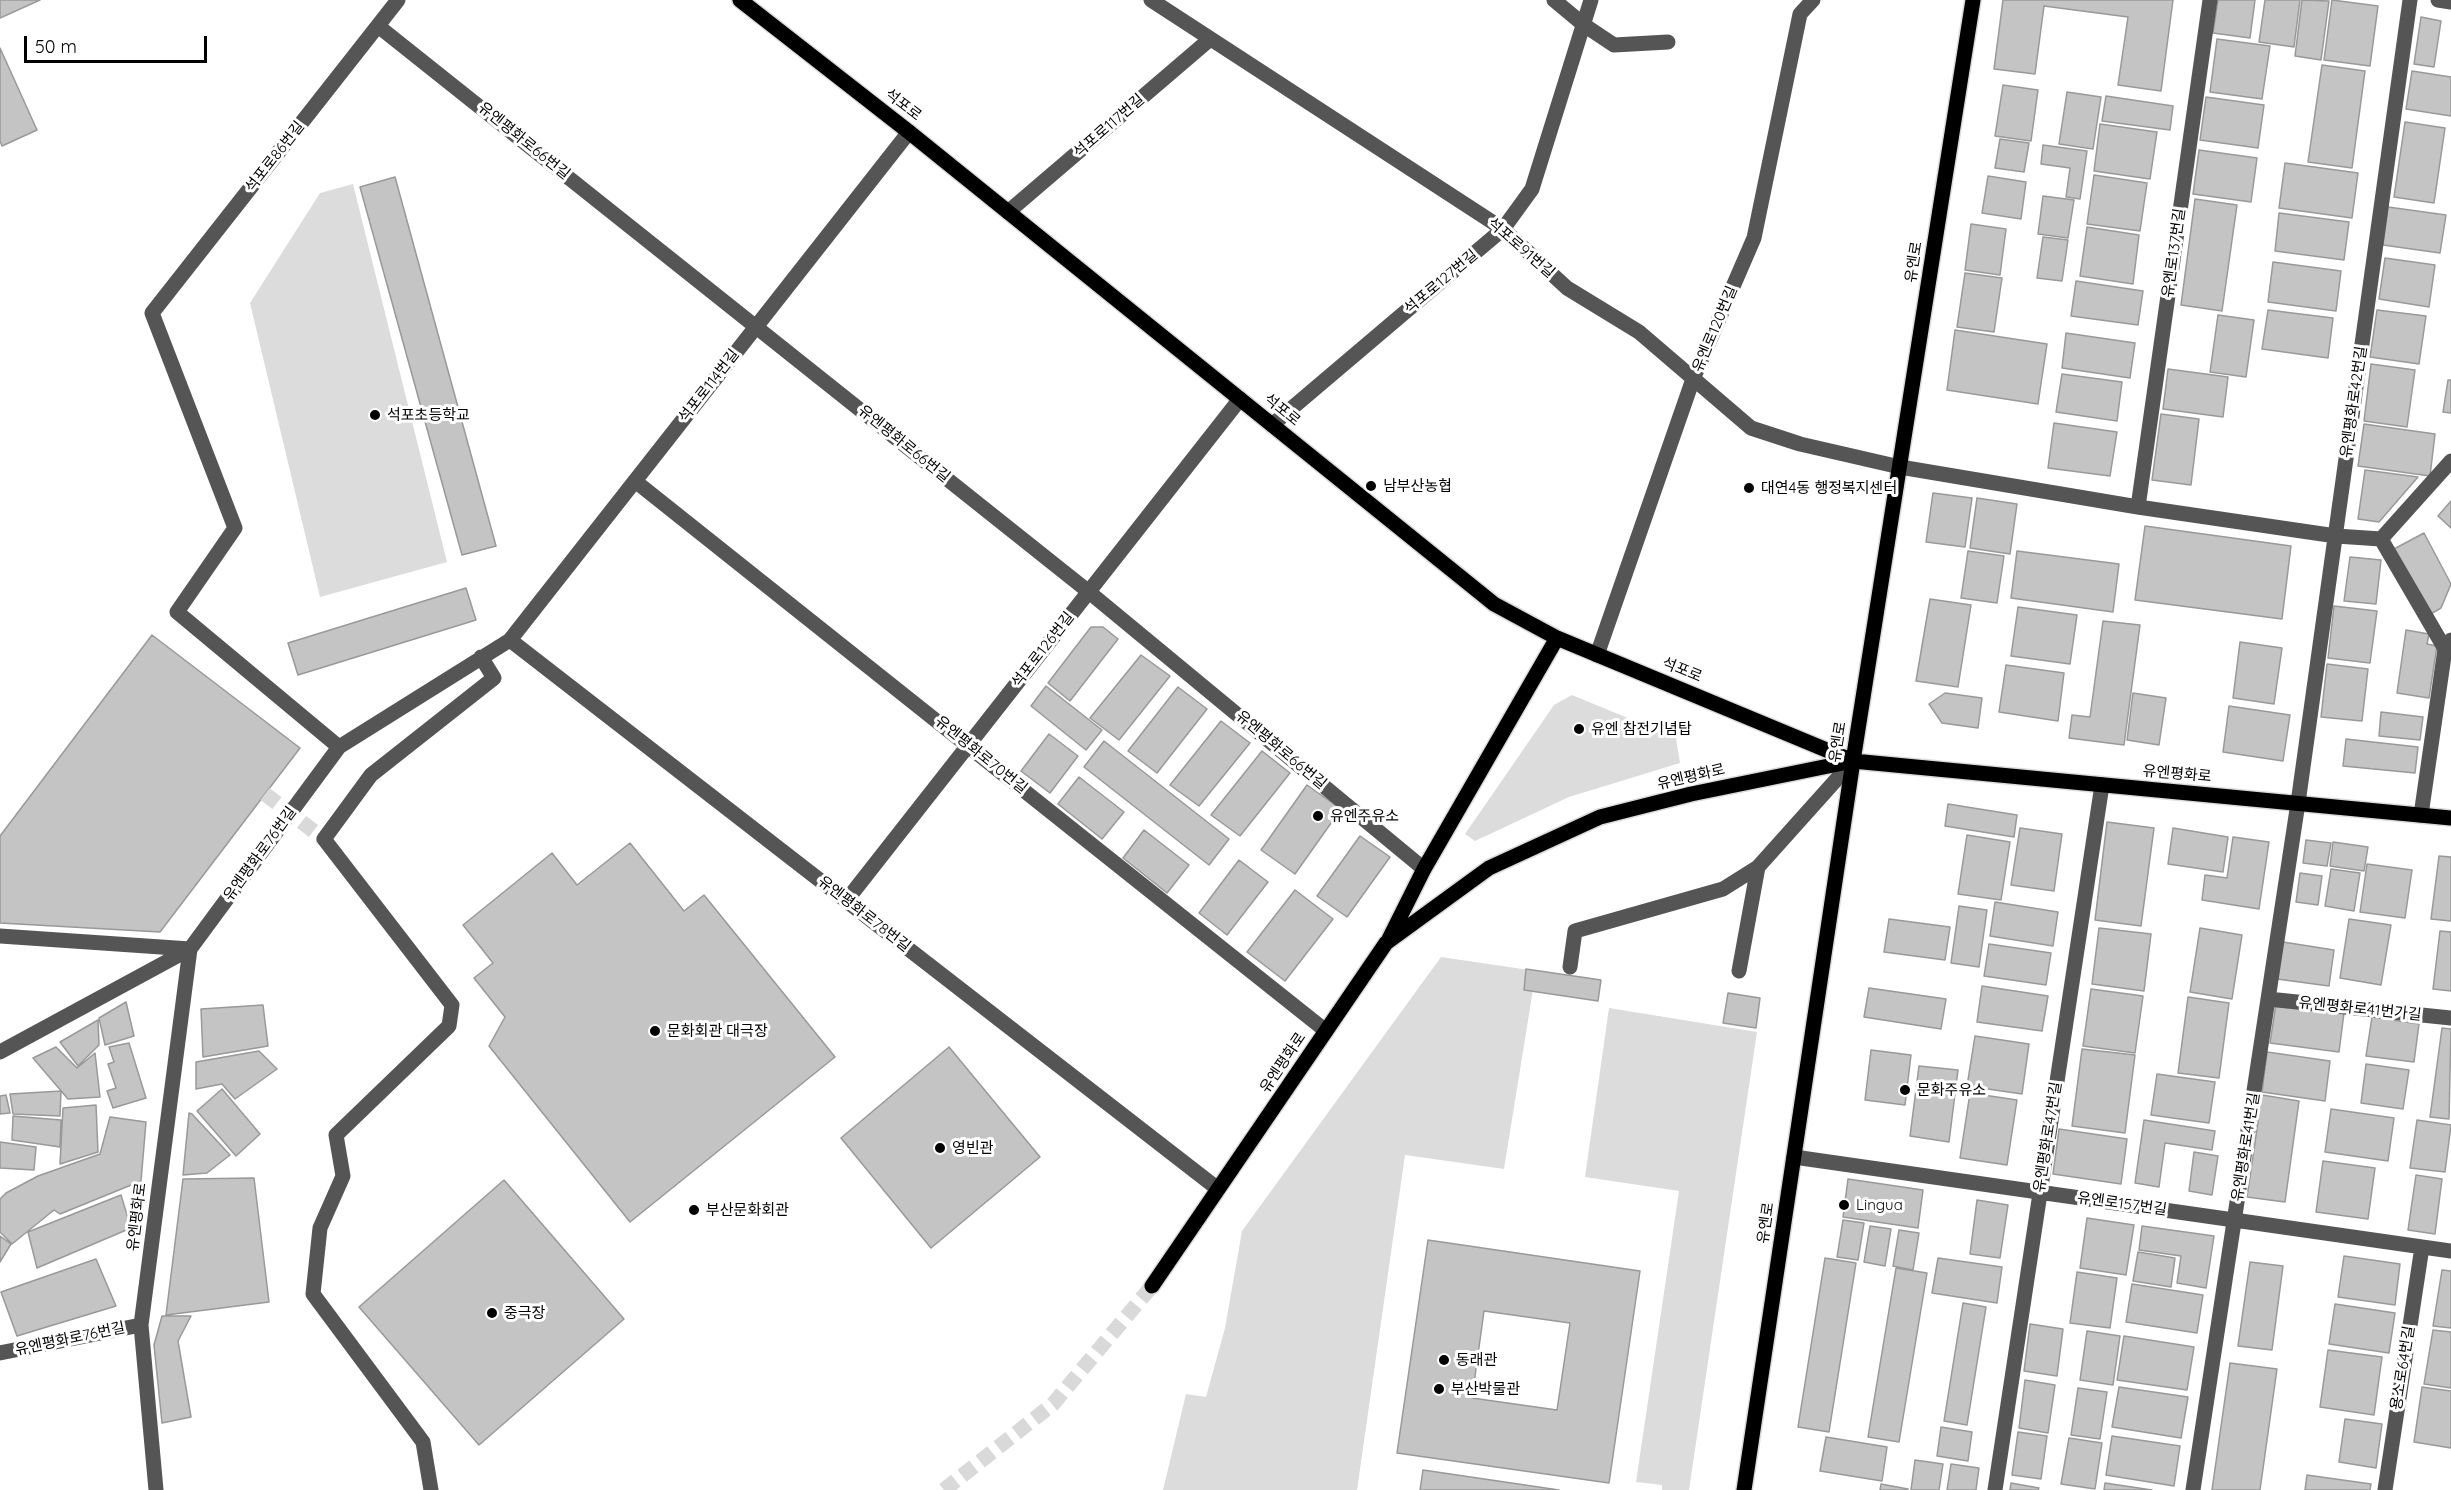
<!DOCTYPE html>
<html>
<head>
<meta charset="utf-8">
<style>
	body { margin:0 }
	#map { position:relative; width:2451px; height:1490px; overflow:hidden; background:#fff; font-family:Quicksand,sans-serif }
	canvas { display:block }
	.scale { position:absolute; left:24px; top:36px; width:183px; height:27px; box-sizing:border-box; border:3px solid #000; border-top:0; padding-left:8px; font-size:18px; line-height:21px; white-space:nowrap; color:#000; -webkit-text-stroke:4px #fff; paint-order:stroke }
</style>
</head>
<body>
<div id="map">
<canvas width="2451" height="1490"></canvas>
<div class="scale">50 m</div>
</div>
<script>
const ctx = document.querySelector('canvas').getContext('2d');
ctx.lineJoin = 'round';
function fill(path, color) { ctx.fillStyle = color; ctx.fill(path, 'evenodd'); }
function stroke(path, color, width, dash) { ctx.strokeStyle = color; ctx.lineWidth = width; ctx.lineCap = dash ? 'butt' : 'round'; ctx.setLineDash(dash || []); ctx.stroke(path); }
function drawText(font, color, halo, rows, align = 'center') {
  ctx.font = font + ' Quicksand,"Noto Sans KR",sans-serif'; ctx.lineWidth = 6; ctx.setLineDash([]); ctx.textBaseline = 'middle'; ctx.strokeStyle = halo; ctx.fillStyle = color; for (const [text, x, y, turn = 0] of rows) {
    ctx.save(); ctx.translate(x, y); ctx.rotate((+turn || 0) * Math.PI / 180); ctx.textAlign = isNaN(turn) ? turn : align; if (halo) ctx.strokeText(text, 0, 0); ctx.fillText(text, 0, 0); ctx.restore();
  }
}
fill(new Path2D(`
	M353,184L447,562L320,597L250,303L320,193Z
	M1572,695L1676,738L1680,763L1569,797L1475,841L1465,834L1554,705Z
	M1441,957L1536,971L1504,1169L1405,1155L1357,1490H1163L1186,1394L1206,1397L1225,1328L1242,1231Z
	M1609,1008L1757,1032L1689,1490H1662V1485L1636,1482L1679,1191L1585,1177Z`), '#dcdcdc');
const building = new Path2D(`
	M0,0H40L0,18Z
	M2003,0H2173L2161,91L2118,85L2128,17L2044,6L2035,74L1994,69Z
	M2218,0H2255L2250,38L2213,33Z
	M2265,0H2300L2294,47L2259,42Z
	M2302,0L2329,1L2321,60L2295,56Z
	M2332,0L2378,6L2370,66L2324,60Z
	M2421,17L2441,21L2434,67L2414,64Z
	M2217,39L2270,46L2262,99L2210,92Z
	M0,48L37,130L2,146L0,141Z
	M2322,65L2365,71L2352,168L2308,162Z
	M2412,71L2451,77V116L2406,109Z
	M2003,85L2038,90L2031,141L1995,136Z
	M2067,92L2101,97L2093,149L2059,144Z
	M2106,96L2173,106L2170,130L2102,121Z
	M2206,97L2264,105L2258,148L2200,140Z
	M2405,122L2445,128L2434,203L2394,197Z
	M2100,124L2157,132L2150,179L2094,171Z
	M2000,139L2029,143L2024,172L1995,168Z
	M2043,145L2087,151L2080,199L2066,197L2070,168L2041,164Z
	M2199,150L2257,158L2251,202L2193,194Z
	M2285,163L2358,173L2352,218L2279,208Z
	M2094,175L2147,183L2140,231L2087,224Z
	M1988,176L2026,182L2021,219L1982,213Z
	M395,177L496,546L462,555L360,187Z
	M2043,196L2074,200L2068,238L2038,234Z
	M2195,199L2237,205L2222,311L2181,305Z
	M2388,207L2446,215L2440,253L2383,245Z
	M2279,213L2349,222L2344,260L2275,251Z
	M1971,224L2006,229L2000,275L1965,270Z
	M2087,227L2139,235L2133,284L2080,276Z
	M2043,237L2068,240L2062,281L2037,278Z
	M2385,258L2435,265L2429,307L2379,299Z
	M2273,262L2341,271L2336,311L2268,302Z
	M1965,273L2002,278L1994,332L1957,327Z
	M2076,281L2143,291L2138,325L2071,316Z
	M2268,310L2333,318L2328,358L2262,349Z
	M2377,310L2426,316L2419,364L2370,357Z
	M2218,315L2254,320L2246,377L2210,372Z
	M1955,330L2047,344L2038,404L1947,390Z
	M2066,333L2135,343L2130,378L2062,368Z
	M2371,364L2415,370L2407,427L2364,421Z
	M2168,369L2228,377L2223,417L2163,409Z
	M2062,374L2122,382L2117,421L2056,412Z
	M2448,380H2451V413L2443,412Z
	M2161,414L2199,419L2191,485L2152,480Z
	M2054,423L2117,432L2110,476L2048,468Z
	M2364,424L2435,434L2430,476L2358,466Z
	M2365,470L2418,477L2379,522L2358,519Z
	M1933,493L1972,498L1965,547L1926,542Z
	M1977,498L2017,504L2010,554L1970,548Z
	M2451,501V528L2438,516Z
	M2145,526L2291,546L2282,619L2135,600Z
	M2424,533L2451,584L2441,608L2429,615L2394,549Z
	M1968,551L2004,556L1997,603L1961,598Z
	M2017,551L2119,564L2113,612L2011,598Z
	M2350,557L2381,560L2376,604L2344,601Z
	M466,588L476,620L298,675L288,643Z
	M1930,599L1971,605L1958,687L1916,681Z
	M2334,606L2377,611L2370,663L2328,658Z
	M2018,607L2077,615L2070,664L2011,656Z
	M2103,621L2140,625L2124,745L2069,738L2072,715L2090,717Z
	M1091,627H1103L1118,639L1070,701L1048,683Z
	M2406,630L2429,634L2427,644L2437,646L2429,698L2397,693Z
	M152,635L300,748L160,932L0,923V836Z
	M2240,642L2282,648L2274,704L2233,698Z
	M1141,655L1170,676L1119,740L1090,718Z
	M2327,664L2368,669L2362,721L2321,717Z
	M2006,665L2064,673L2058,721L1999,712Z
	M1046,686L1102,730L1086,750L1031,706Z
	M1178,687L1207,709L1157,773L1128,751Z
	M1945,693L1982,698L1978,728L1942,723L1929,704Z
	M2133,693L2166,698L2159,745L2127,740Z
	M2229,706L2290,715L2283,761L2223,752Z
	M2381,712L2423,717L2420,740L2379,736Z
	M1221,721L1250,743L1199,806L1170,785Z
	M1049,734L1078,756L1050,793L1021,771Z
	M2346,739L2418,747L2415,773L2343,766Z
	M1104,741L1229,839L1209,865L1084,767Z
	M1262,751L1290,773L1240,836L1211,815Z
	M1079,777L1124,812L1102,839L1058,804Z
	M1307,785L1341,809L1295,874L1261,850Z
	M1948,804L2017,815L2014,837L1945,826Z
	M2107,822L2154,828L2141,926L2095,920Z
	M2020,828L2062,834L2054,891L2011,885Z
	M2173,828L2228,837L2223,872L2168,864Z
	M1144,830L1189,865L1167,893L1123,858Z
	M1967,835L2010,842L2001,900L1958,894Z
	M1360,836L1390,857L1347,917L1317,896Z
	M2233,837L2269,842L2259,909L2202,900L2205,875L2227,878Z
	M2306,840L2331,843L2327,866L2303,863Z
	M2333,842L2368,847L2364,871L2330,866Z
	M630,843L684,911L704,895L835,1057L630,1222L489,1046L505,1017L474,978L493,963L463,925L552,853L577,885Z
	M2439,856L2451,857V921L2431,919Z
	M1239,860L1268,882L1227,935L1199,913Z
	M2367,864L2412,870L2405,918L2360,912Z
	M2331,869L2360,873L2354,911L2325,906Z
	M2300,873L2322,876L2318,905L2296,902Z
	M1295,890L1333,919L1285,981L1247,952Z
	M1995,902L2058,912L2053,946L1990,936Z
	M1959,906L1987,910L1979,967L1951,963Z
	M1889,919L1950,927L1945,960L1884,952Z
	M2349,919L2391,925L2381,985L2340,978Z
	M2099,928L2151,934L2144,991L2092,984Z
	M2200,928L2242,935L2232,999L2190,992Z
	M2440,931L2451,932V991L2433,989Z
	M2283,942L2334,950L2329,986L2277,979Z
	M1989,944L2051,953L2046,985L1984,976Z
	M1526,969L1601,980L1598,1001L1524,990Z
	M1982,986L2048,996L2042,1031L1977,1022Z
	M1869,988L1946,999L1941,1029L1864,1017Z
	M2091,989L2143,996L2135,1053L2083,1046Z
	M1728,993L1760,998L1756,1028L1723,1023Z
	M2188,997L2229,1003L2219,1078L2178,1073Z
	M126,1002L134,1036L105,1045L99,1018Z
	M2276,1004L2344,1013L2339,1052L2270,1043Z
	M263,1005L268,1046L203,1057L201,1009Z
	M2372,1017L2419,1024L2414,1062L2366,1056Z
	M98,1020L99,1045L78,1066L60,1042Z
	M2442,1028L2451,1029L2449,1119L2430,1117Z
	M1975,1036L2029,1044L2022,1094L1967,1086Z
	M129,1043L146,1098L113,1108L107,1091L116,1088L108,1064L114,1062L109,1047Z
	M56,1047L77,1068L95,1053L100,1097L68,1099L33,1058Z
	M949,1047L1040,1157L931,1248L841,1138Z
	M2082,1049L2135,1055L2125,1133L2072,1126Z
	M1871,1050L1911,1055L1905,1105L1865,1100Z
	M259,1051L277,1069L235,1099L222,1084L196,1089V1062Z
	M2267,1052L2330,1061L2325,1101L2262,1092Z
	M2366,1064L2409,1070L2403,1109L2361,1103Z
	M1919,1066L1958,1070L1949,1142L1910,1136Z
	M2157,1074L2215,1082L2209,1123L2151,1115Z
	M222,1089L260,1134L236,1156L197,1111Z
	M61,1091L60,1116L13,1114L10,1094Z
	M1970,1093L2017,1100L2007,1165L1960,1158Z
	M6,1095L10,1113L0,1114V1096Z
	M2262,1095L2299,1101L2285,1202L2247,1197Z
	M96,1105L98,1152L60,1164L63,1108Z
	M2331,1109L2394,1118L2388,1161L2325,1152Z
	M189,1113L192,1114L230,1155L207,1173L183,1175Z
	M13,1116L61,1120L60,1147L12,1140Z
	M110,1117L146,1122L141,1181L60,1214L54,1210L12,1244L0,1232V1199L6,1193L38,1176L100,1154Z
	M2144,1120L2215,1131L2212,1150L2165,1143L2159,1187L2135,1183Z
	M2417,1120L2451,1125L2445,1172L2410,1168Z
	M2059,1129L2127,1139L2121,1184L2053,1174Z
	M0,1142L36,1147L34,1170L0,1168Z
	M2194,1152L2218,1156L2212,1195L2189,1191Z
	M2323,1161L2375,1168L2368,1219L2316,1212Z
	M2416,1175L2442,1179L2435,1234L2408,1230Z
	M254,1178L269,1302L166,1315L183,1179Z
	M1848,1179L1923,1190L1918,1228L1843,1217Z
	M504,1180L624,1319L479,1445L359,1307Z
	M121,1195L131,1228L37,1268L28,1232Z
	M1977,1200L2008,1205L2000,1258L1970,1254Z
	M2087,1218L2134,1225L2126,1275L2080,1268Z
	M1843,1220L1864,1223L1858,1260L1837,1257Z
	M1870,1226L1891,1229L1885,1266L1864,1262Z
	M2142,1226L2214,1236L2206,1288L2177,1283L2181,1256L2139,1250Z
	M1899,1230L1919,1233L1913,1270L1893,1266Z
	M0,1236L11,1244L0,1262Z
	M1428,1240L1640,1271L1609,1483L1397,1453ZM1484,1311L1570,1323L1557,1410L1472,1398Z
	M2138,1252L2175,1258L2171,1287L2133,1281Z
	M2344,1256L2400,1264L2395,1305L2338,1297Z
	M1825,1258L1856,1263L1829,1432L1798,1427Z
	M1938,1258L2002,1267L1997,1303L1932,1293Z
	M96,1259L116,1306L17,1336L1,1292Z
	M2250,1262L2283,1266L2272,1350L2238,1346Z
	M1896,1268L1927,1273L1899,1442L1868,1437Z
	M2442,1270L2451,1271V1328L2433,1326Z
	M2077,1272L2117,1278L2110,1328L2070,1323Z
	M2132,1284L2203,1295L2197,1333L2126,1322Z
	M1963,1303L1986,1307L1967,1425L1944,1421Z
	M2335,1304L2395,1313L2389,1353L2329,1344Z
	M162,1316H191L178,1341L191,1417L162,1423L154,1345Z
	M2030,1324L2063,1329L2057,1376L2024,1371Z
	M2433,1330L2451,1332V1388L2424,1384Z
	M2087,1331L2120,1336L2113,1385L2080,1380Z
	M2124,1336L2194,1347L2187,1390L2117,1380Z
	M2328,1350L2382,1357L2374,1415L2320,1407Z
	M2230,1363L2277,1369L2260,1490H2212Z
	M2025,1380L2055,1385L2048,1433L2019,1428Z
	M2119,1387L2188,1397L2181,1438L2112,1427Z
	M2422,1387L2451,1391V1448L2414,1442Z
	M2078,1388L2107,1392L2100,1439L2071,1435Z
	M2345,1419L2382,1424L2376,1468L2339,1462Z
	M1941,1427L1972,1432L1968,1461L1937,1456Z
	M2018,1432L2047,1436L2041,1479L2012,1475Z
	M2112,1436L2180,1446L2174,1486L2106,1475Z
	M1826,1437L1887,1447L1882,1481L1820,1471Z
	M2069,1438L2102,1443L2095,1489L2061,1484Z
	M1915,1460L1943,1464L1939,1490H1911Z
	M1951,1464L1979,1468L1976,1490H1947Z
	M1423,1470L1559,1490H1420Z
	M2307,1475L2371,1484L2370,1490H2305Z
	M2011,1483L2039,1488L2038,1490H2010Z
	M2105,1483L2152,1490H2104Z
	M1881,1484L1908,1489V1490H1880Z`);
fill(building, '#c4c4c4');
stroke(building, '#999', 1.5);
stroke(new Path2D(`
	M265,794L324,839`), '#d9d9d9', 15, [15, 8]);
stroke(new Path2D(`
	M944,1490L1053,1404L1152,1286`), '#d9d9d9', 15, [15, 8]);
const major = new Path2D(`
	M740,0L909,132L1494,604L1557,638L1853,761
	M1389,939L1424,869L1557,638
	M1152,1286L1386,943L1489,868L1600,817L1691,794L1853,761L2451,818
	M1744,1490L1853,761L1973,0`);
stroke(major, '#dbdbdb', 18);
stroke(new Path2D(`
	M1151,0L1503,229L1567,288L1639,332L1751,428L1800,444L1900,467L2138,507L2336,536L2381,539L2451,461
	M1554,0L1584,25L1614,45L1668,42
	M2438,0L2451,2
	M378,26L1089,592L1424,869
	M1008,212L1209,40
	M1272,425L1503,229L1532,189L1591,0
	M635,481L1326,1031
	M2138,507L2210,0
	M2381,539L2445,649
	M510,640L1218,1189
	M1597,655L1693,379L1754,238L1800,14L1813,0
	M339,747L177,612L235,528L152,313L398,0
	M2421,815L2445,649L2451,640
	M846,901L1240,399
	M0,936L190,949
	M1570,967L1575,931L1723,889L1758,867L1853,761
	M1739,971L1758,867
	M2268,999L2451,1018
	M0,1052L190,949L339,747L510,640L909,132
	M1794,1157L2451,1251
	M0,1353L141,1325
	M156,1490L141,1325L190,949
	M431,1490L423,1442L313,1294L320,1228L343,1176L336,1135L449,1026L452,1005L324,839L371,775L494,678L481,657
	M1995,1490L2102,785
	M2193,1490L2298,803L2410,0
	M2385,1490L2422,1247`), '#555', 15);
stroke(major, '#000', 15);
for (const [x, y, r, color] of [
	[375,415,6,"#000"],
	[1371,486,6,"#000"],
	[1749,488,6,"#000"],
	[1579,729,6,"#000"],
	[1318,816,6,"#000"],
	[655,1031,6,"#000"],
	[1905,1090,6,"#000"],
	[940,1148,6,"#000"],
	[1844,1205,6,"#000"],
	[694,1210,6,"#000"],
	[492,1313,6,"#000"],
	[1444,1360,6,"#000"],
	[1439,1389,6,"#000"]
]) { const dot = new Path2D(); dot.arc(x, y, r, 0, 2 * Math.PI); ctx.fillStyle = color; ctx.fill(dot); stroke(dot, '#fff', 2); }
drawText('15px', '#000', '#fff', [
	["석포로",903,105,38],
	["석포로117번길",1109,126,-41],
	["유엔평화로66번길",524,141,39],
	["석포로86번길",275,157,-52],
	["석포로91번길",1521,248,41],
	["유엔로137번길",2174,253,-82],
	["유엔로",1914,262,-81],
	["석포로127번길",1441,282,-40],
	["유엔로120번길",1715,329,-67],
	["석포로114번길",709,386,-52],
	["유엔평화로42번길",2354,402,-82],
	["석포로",1282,410,39],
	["유엔평화로66번길",904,444,39],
	["석포로126번길",1043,650,-52],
	["석포로",1682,670,22],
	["유엔로",1838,742,-81],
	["유엔평화로66번길",1281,750,40],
	["유엔평화로70번길",981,755,39],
	["유엔평화로",2177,774,5],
	["유엔평화로",1691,777,-13],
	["유엔평화로76번길",260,854,-54],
	["유엔평화로78번길",864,914,38],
	["유엔평화로41번가길",2360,1009,6],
	["유엔평화로",1283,1063,-56],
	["유엔평화로47번길",2048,1137,-81],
	["유엔평화로41번길",2246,1147,-81],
	["유엔로157번길",2122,1204,8],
	["유엔평화로",137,1217,-83],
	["유엔로",1766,1223,-82],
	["유엔평화로76번길",70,1339,-12],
	["용소로64번길",2403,1368,-81]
]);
drawText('15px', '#000', '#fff', [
	["석포초등학교",387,415],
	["남부산농협",1383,486],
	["대연4동 행정복지센터",1761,488],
	["유엔 참전기념탑",1591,729],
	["유엔주유소",1330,816],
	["문화회관 대극장",667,1031],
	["문화주유소",1917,1090],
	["영빈관",952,1148],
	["Lingua",1856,1205],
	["부산문화회관",706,1210],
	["중극장",504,1313],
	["동래관",1456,1360],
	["부산박물관",1451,1389]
], 'left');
</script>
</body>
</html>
